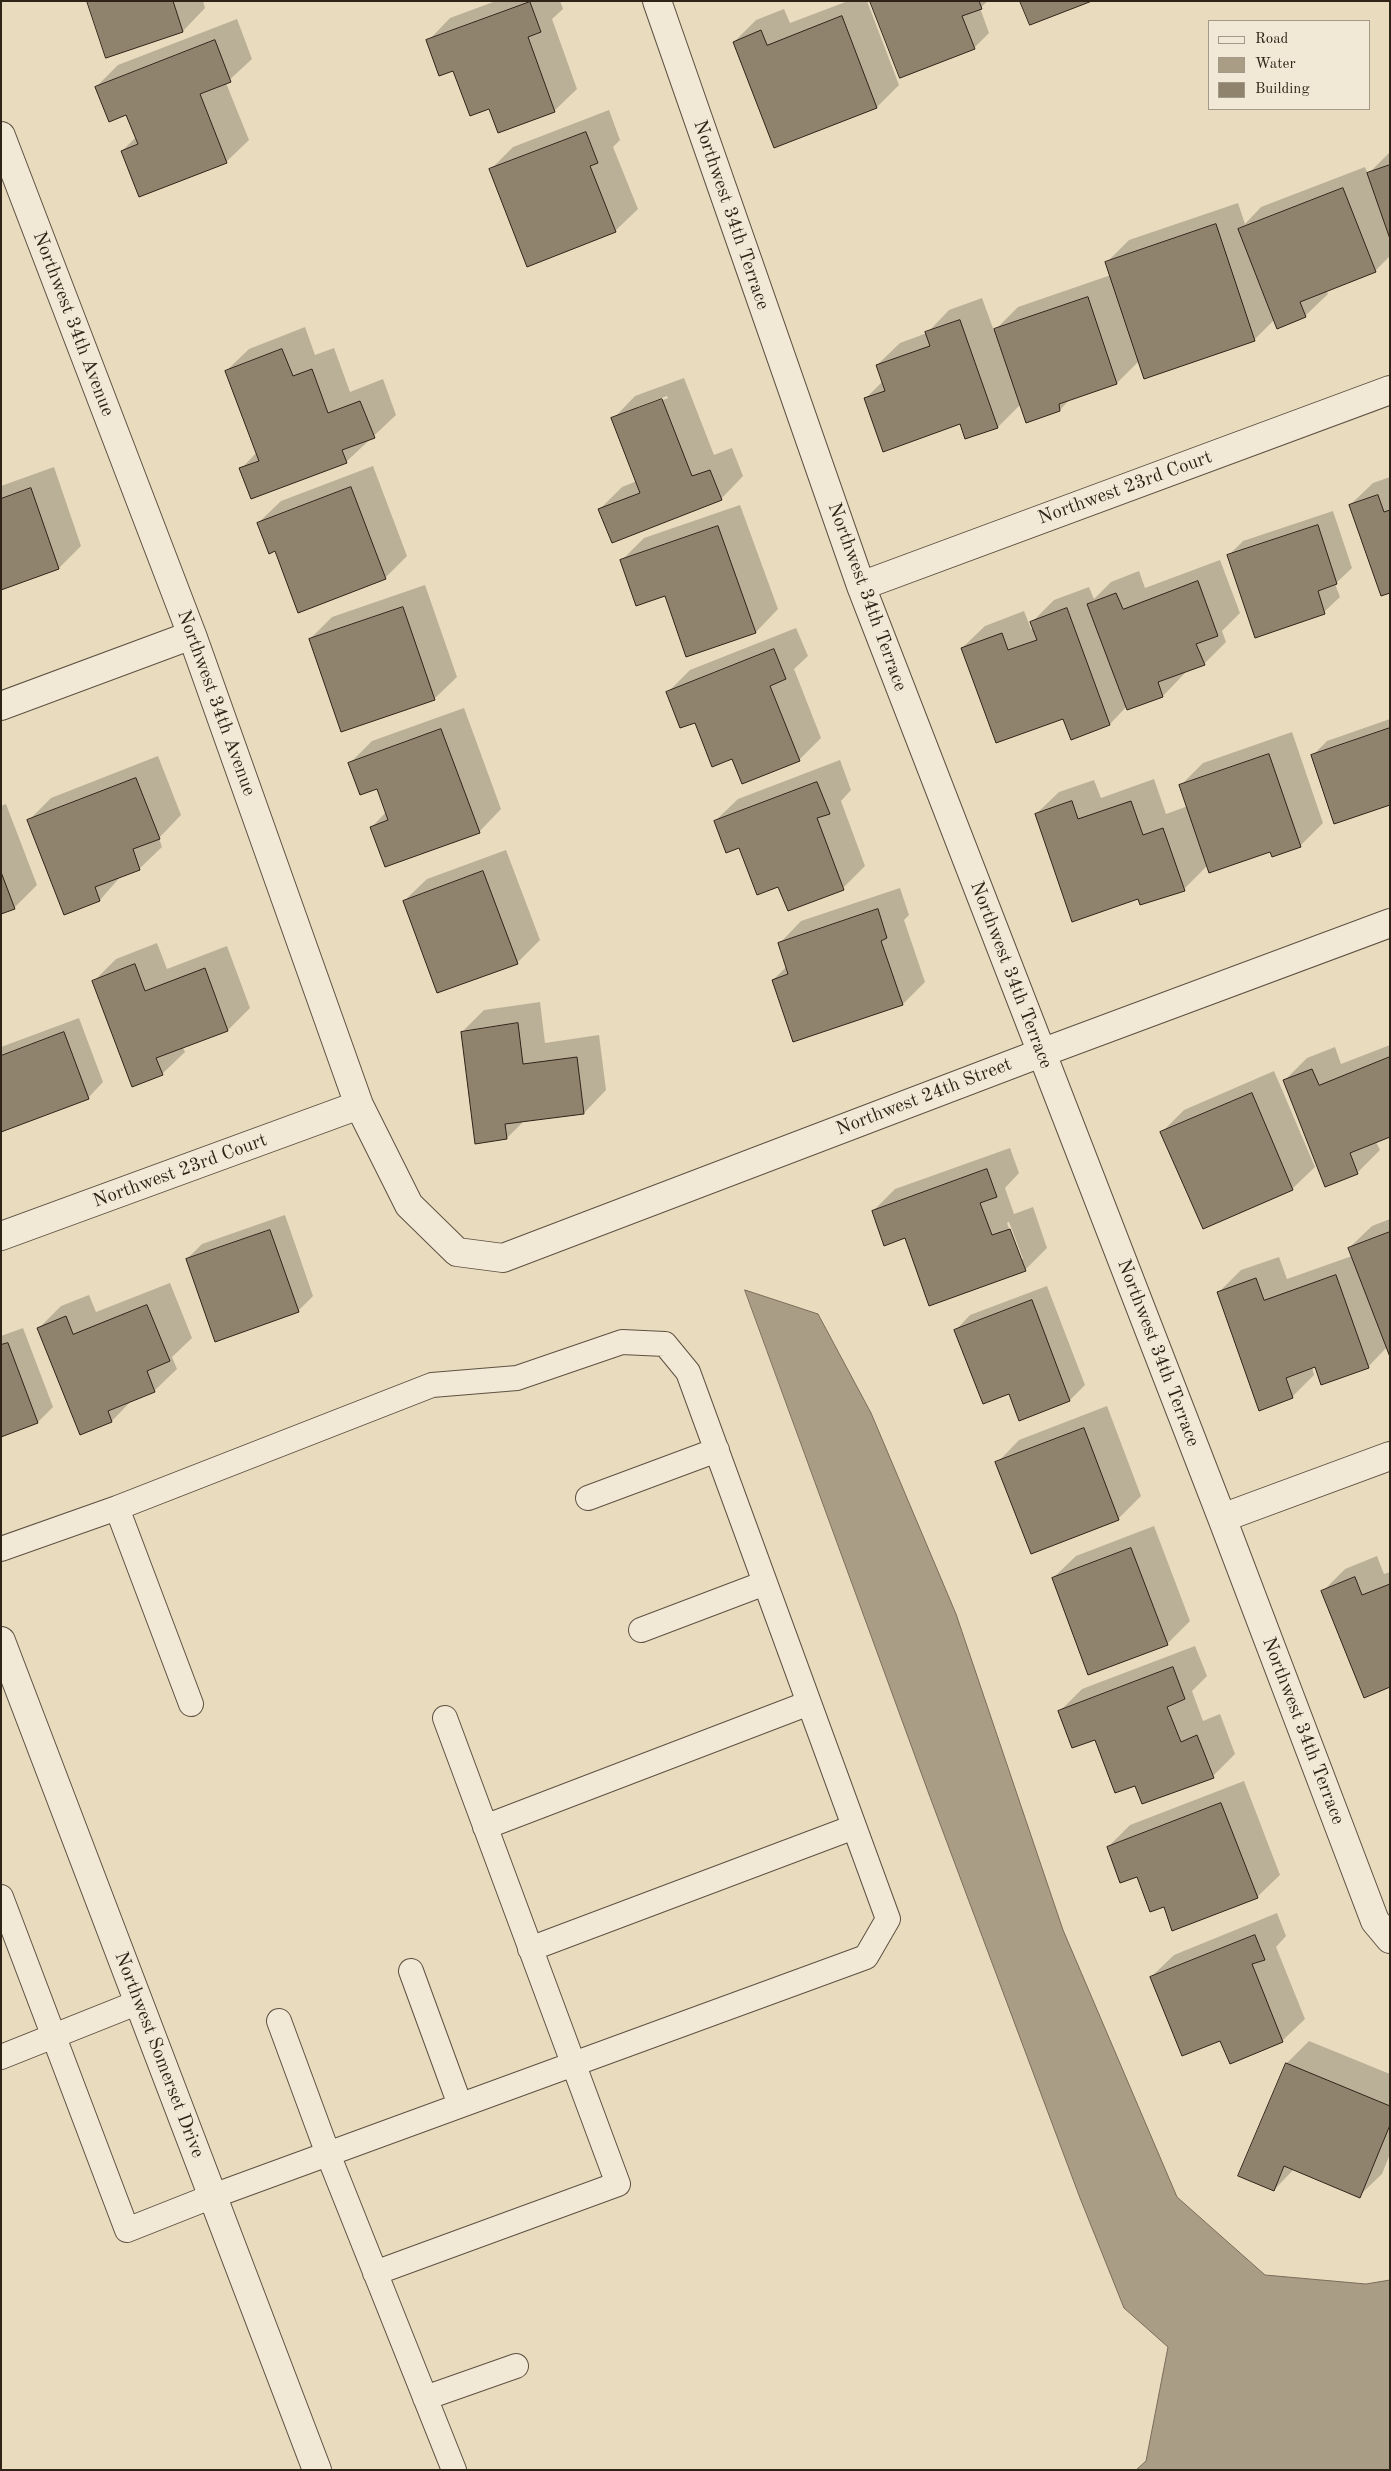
<!DOCTYPE html>
<html>
<head>
<meta charset="utf-8">
<style>
	body { margin:0 }
	#map { position:relative; width:1391px; height:2471px; overflow:hidden; background:#e9dcbe; font-family:"Old Standard TT",serif }
	canvas { display:block }
	.frame { position:absolute; inset:0; border:2px solid #2f2318; pointer-events:none }
	.legend { position:absolute; left:1208px; top:20px; width:162px; height:90px; box-sizing:border-box; background:#f1e8d5; border:1px solid #a39989; margin:0; padding:6px 9px; list-style:none; font-size:15px; color:#2f2318 }
	.legend li { display:flex; align-items:center; gap:10px; height:25px }
	.legend b { width:25px; border:1px solid #a39989 }
</style>
</head>
<body>
<div id="map">
<canvas width="1391" height="2471"></canvas>
<div class="frame"></div>
<ul class="legend">
<li><b style="height:6px;background:#f1e8d5"></b>Road</li>
<li><b style="height:14px;background:#aa9d86"></b>Water</li>
<li><b style="height:14px;background:#90836e"></b>Building</li>
</ul>
</div>
<script>
const ctx = document.querySelector('canvas').getContext('2d');
ctx.lineJoin = 'round';
function fill(path, color) { ctx.fillStyle = color; ctx.fill(path, 'evenodd'); }
function stroke(path, color, width, dash) { ctx.strokeStyle = color; ctx.lineWidth = width; ctx.lineCap = dash ? 'butt' : 'round'; ctx.setLineDash(dash || []); ctx.stroke(path); }
function drawText(font, color, halo, rows, align = 'center') {
  ctx.font = font + ' "Old Standard TT",serif'; ctx.lineWidth = 5; ctx.setLineDash([]); ctx.textBaseline = 'middle'; ctx.strokeStyle = halo; ctx.fillStyle = color; for (const [text, x, y, turn = 0] of rows) {
    ctx.save(); ctx.translate(x, y); ctx.rotate((+turn || 0) * Math.PI / 180); ctx.textAlign = isNaN(turn) ? turn : align; if (halo) ctx.strokeText(text, 0, 0); ctx.fillText(text, 0, 0); ctx.restore();
  }
}
const water = new Path2D(`
	M745,1290L818,1314L871,1413L956,1614L1063,1930L1177,2197L1265,2275L1366,2284L1390,2280V2470H1136L1146,2461L1168,2347L1124,2308L1080,2198L930,1797Z`);
fill(water, '#aa9d86');
stroke(water, '#796c5a', 1);
fill(new Path2D(`
	M88,1H203L205,8L183,31L107,57Z
	M496,1H560L563,9L552,19L577,89L554,111L490,107L428,41L450,18Z
	M848,1H867L899,85L877,107L734,42L756,20L784,9L790,23Z
	M872,1H988L980,8L989,33L974,48Z
	M237,19L252,59L226,83L249,140L226,162L122,151L136,137L127,113L96,87L118,65Z
	M609,110L620,140L613,147L638,209L615,231L490,170L513,147Z
	M1390,152V256L1375,271L1326,290L1328,294L1305,316L1274,320L1254,340L1140,360L1117,383L1070,399L1060,410L1021,404L998,427L966,438L961,423L865,399L883,381L877,365L900,343L927,333L949,310L982,298L994,331L1018,307L1111,275L1107,262L1129,240L1238,203L1245,224L1261,207L1365,167L1368,174Z
	M305,327L315,355L334,348L350,392L383,379L396,415L346,462L241,469L257,452L226,371L249,349Z
	M684,378L714,455L732,448L743,476L721,499L600,509L622,487L637,481L613,419L635,396ZM667,396L668,398L638,410V407Z
	M373,466L407,556L385,578L258,523L281,501Z
	M54,467L81,546L59,568L1,588V486Z
	M1390,477V592L1350,505L1373,483Z
	M740,505L778,609L756,632L687,655L666,594L621,561L644,538Z
	M1333,511L1352,568L1335,584L1340,597L1324,612L1228,556L1243,541Z
	M1220,560L1240,613L1222,631L1226,642L1204,664L1184,671L1185,673L1163,696L1127,706L1110,724L1064,717L962,648L985,626L1024,611L1031,629L1034,628L1032,622L1054,600L1089,587L1094,599L1111,582L1139,571L1145,588Z
	M425,585L457,677L434,699L310,639L332,617Z
	M796,628L808,656L794,669L821,738L799,760L732,757L668,692L690,670Z
	M464,708L501,809L479,832L372,827L386,812L377,788L350,763L372,741Z
	M1390,719V803L1312,756L1327,741Z
	M1292,732L1323,823L1300,846L1208,865L1184,889L1139,897L1036,814L1059,792L1094,780L1101,798L1154,779L1166,814L1188,806L1181,785L1203,763Z
	M158,756L181,815L159,838L162,847L139,869L121,876L100,900L65,913L29,820L51,798Z
	M840,760L851,790L841,801L865,866L843,888L779,885L715,821L738,799Z
	M6,804L37,885L14,908L1,913V806Z
	M506,850L540,940L517,963L404,901L427,879Z
	M900,888L909,915L904,920L925,982L903,1004L794,1041L773,980L787,966L779,944L801,921Z
	M157,943L167,969L227,946L250,1008L228,1030L183,1048L185,1052L162,1074L94,981L116,959Z
	M540,1002L545,1043L599,1035L606,1090L584,1113L525,1120L507,1138L462,1032L484,1010Z
	M79,1018L103,1082L88,1098L1,1131V1047Z
	M1390,1045V1136L1376,1142L1380,1150L1357,1173L1285,1080L1307,1058L1335,1047L1341,1064Z
	M1274,1071L1315,1167L1292,1189L1162,1132L1184,1110Z
	M1010,1148L1019,1173L1005,1188L1014,1214L1033,1207L1047,1248L1025,1270L906,1237L873,1211L895,1189ZM1009,1222L1023,1259H1020L1007,1223Z
	M285,1215L313,1296L298,1311L187,1259L202,1244Z
	M1390,1219V1354L1387,1347L1368,1367H1312L1314,1375L1292,1397L1219,1292L1241,1270L1279,1257L1287,1279L1352,1256L1349,1248L1372,1226Z
	M170,1283L192,1338L172,1357L177,1369L154,1391L133,1399L112,1421L39,1328L61,1306L89,1295L96,1312Z
	M1047,1286L1085,1385L1070,1400L1009,1393L955,1331L970,1315Z
	M23,1328L53,1407L38,1422L1,1436V1336Z
	M1107,1406L1141,1496L1118,1519L997,1463L1019,1440Z
	M1154,1526L1190,1621L1167,1644L1053,1578L1076,1556Z
	M1377,1556L1384,1574L1390,1572V1686L1323,1591L1345,1569Z
	M1195,1646L1207,1676L1192,1691L1203,1721L1220,1714L1235,1754L1213,1776L1135,1784L1096,1738L1059,1712L1082,1689Z
	M1244,1781L1280,1875L1257,1897L1137,1875L1108,1847L1130,1825Z
	M1277,1913L1286,1936L1276,1947L1305,2019L1282,2041L1221,2039L1151,1977L1174,1955Z
	M1309,2041L1390,2074V2154L1382,2174L1359,2196L1294,2169L1274,2190L1287,2063Z`), '#0003');
const building = new Path2D(`
	M87,1H173L183,32L106,58Z
	M870,1H979L982,9L962,16L975,49L900,78Z
	M1020,1H1092L1030,25Z
	M530,2L541,32L528,37L555,112L498,133L489,109L470,116L453,71L439,76L426,40Z
	M842,16L877,108L774,148L733,42L761,30L767,45Z
	M215,40L231,82L200,94L227,163L139,197L121,151L138,144L126,115L109,122L95,87Z
	M586,132L598,163L590,166L616,232L527,267L489,169Z
	M1390,165V239L1367,173Z
	M1343,188L1376,272L1300,302L1306,317L1277,329L1238,229Z
	M1216,224L1255,341L1144,379L1105,262Z
	M1088,297L1117,384L1059,404L1060,411L1026,423L994,329Z
	M960,320L998,428L965,439L960,424L883,452L864,398L885,391L876,365L930,346L925,332Z
	M282,349L293,376L312,369L328,413L360,401L375,438L342,450L347,463L251,499L239,468L259,461L225,371Z
	M662,399L692,476L710,470L722,500L612,543L598,509L640,493L611,418Z
	M351,487L386,579L298,613L275,551L269,554L257,523Z
	M31,488L59,569L1,590V499Z
	M1378,495L1384,512L1390,510V593L1381,596L1349,505Z
	M1318,525L1337,584L1318,591L1325,614L1255,638L1227,555Z
	M718,526L756,633L686,657L665,596L636,606L620,560Z
	M1198,581L1218,636L1196,644L1205,665L1158,682L1163,697L1127,710L1087,604L1116,593L1123,609Z
	M403,607L435,700L341,732L309,639Z
	M1067,608L1110,725L1071,740L1063,719L996,743L961,648L1002,633L1008,650L1037,640L1030,622Z
	M774,649L786,679L770,686L800,761L742,784L732,759L712,767L695,723L680,728L666,692Z
	M1390,728V805L1334,824L1311,755Z
	M441,729L480,833L385,867L370,827L388,820L377,789L360,795L348,763Z
	M1269,754L1301,847L1272,857L1270,852L1209,873L1179,785Z
	M136,778L160,839L133,849L140,870L95,887L100,901L64,915L27,820Z
	M817,782L830,814L817,818L844,890L788,911L778,887L757,895L739,848L726,853L714,821Z
	M1072,801L1078,819L1131,801L1143,835L1163,828L1185,891L1140,905L1138,899L1072,922L1035,814Z
	M483,871L518,964L437,993L403,901Z
	M1,872L15,909L1,914Z
	M878,909L887,938L881,941L903,1005L793,1042L772,980L788,974L778,943Z
	M135,964L145,991L205,968L228,1031L156,1058L163,1075L132,1087L92,981Z
	M518,1023L523,1064L577,1057L584,1114L505,1124L507,1139L475,1144L461,1032Z
	M64,1032L89,1099L1,1132V1056Z
	M1390,1057V1137L1350,1153L1358,1174L1325,1187L1283,1080L1312,1069L1319,1085Z
	M1252,1093L1293,1190L1203,1229L1160,1132Z
	M987,1169L997,1197L980,1203L992,1235L1010,1229L1026,1271L929,1306L905,1238L884,1246L872,1211Z
	M270,1230L299,1312L215,1342L186,1259Z
	M1390,1232V1357L1348,1248Z
	M1336,1275L1369,1368L1321,1385L1315,1367L1286,1378L1293,1398L1259,1411L1217,1292L1256,1278L1264,1300Z
	M1032,1300L1070,1401L1019,1421L1009,1394L983,1404L954,1330Z
	M147,1305L170,1361L147,1371L155,1392L108,1411L112,1422L80,1435L37,1328L66,1316L73,1334Z
	M8,1343L38,1423L1,1437V1345Z
	M1084,1428L1119,1520L1031,1554L995,1462Z
	M1131,1548L1168,1645L1088,1675L1052,1578Z
	M1355,1577L1362,1595L1390,1584V1687L1364,1698L1321,1591Z
	M1173,1667L1185,1699L1167,1707L1181,1742L1197,1735L1214,1778L1142,1804L1135,1786L1115,1793L1095,1740L1072,1748L1058,1711Z
	M1221,1803L1258,1898L1172,1931L1164,1907L1150,1912L1137,1877L1120,1883L1107,1847Z
	M1255,1935L1265,1960L1252,1964L1283,2042L1230,2064L1220,2041L1182,2056L1150,1977Z
	M1286,2063L1390,2106V2125L1360,2198L1284,2166L1274,2191L1238,2176Z`);
fill(building, '#90836e');
stroke(building, '#2f2318', 1);
const service = new Path2D(`
	M588,1498L717,1450
	M117,1508L191,1704
	M1,1549L117,1508L432,1385L517,1378L622,1342L665,1344L688,1372L888,1919L866,1957L213,2196L127,2230L1,1897
	M641,1630L765,1583
	M485,1827L809,1703
	M530,1949L854,1827
	M411,1971L460,2105
	M279,2021L328,2154L454,2470
	M1,2057L139,2002
	M375,2273L618,2184L445,1718
	M425,2398L516,2366`);
const minor = new Path2D(`
	M657,1L861,586L1222,1518L1375,1921L1390,1939
	M1,136L192,635L359,1105L409,1205L457,1252L503,1258L1041,1053L1390,923
	M861,586L1390,390
	M1,706L192,635
	M1,1236L359,1105
	M1222,1518L1390,1456
	M1,1641L317,2470`);
stroke(service, '#5e5142', 26);
stroke(minor, '#5e5142', 30);
stroke(service, '#f1e8d5', 24);
stroke(minor, '#f1e8d5', 28);
drawText('19px', '#2f2318', '#f1e8d5', [
	["Northwest 34th Terrace",731,215,71],
	["Northwest 34th Avenue",73,324,69],
	["Northwest 23rd Court",1125,488,-20],
	["Northwest 34th Terrace",867,597,70],
	["Northwest 34th Avenue",216,703,70],
	["Northwest 34th Terrace",1011,975,69],
	["Northwest 24th Street",924,1097,-21],
	["Northwest 23rd Court",180,1171,-20],
	["Northwest 34th Terrace",1158,1353,69],
	["Northwest 34th Terrace",1303,1731,69],
	["Northwest Somerset Drive",159,2055,69]
]);
</script>
</body>
</html>
